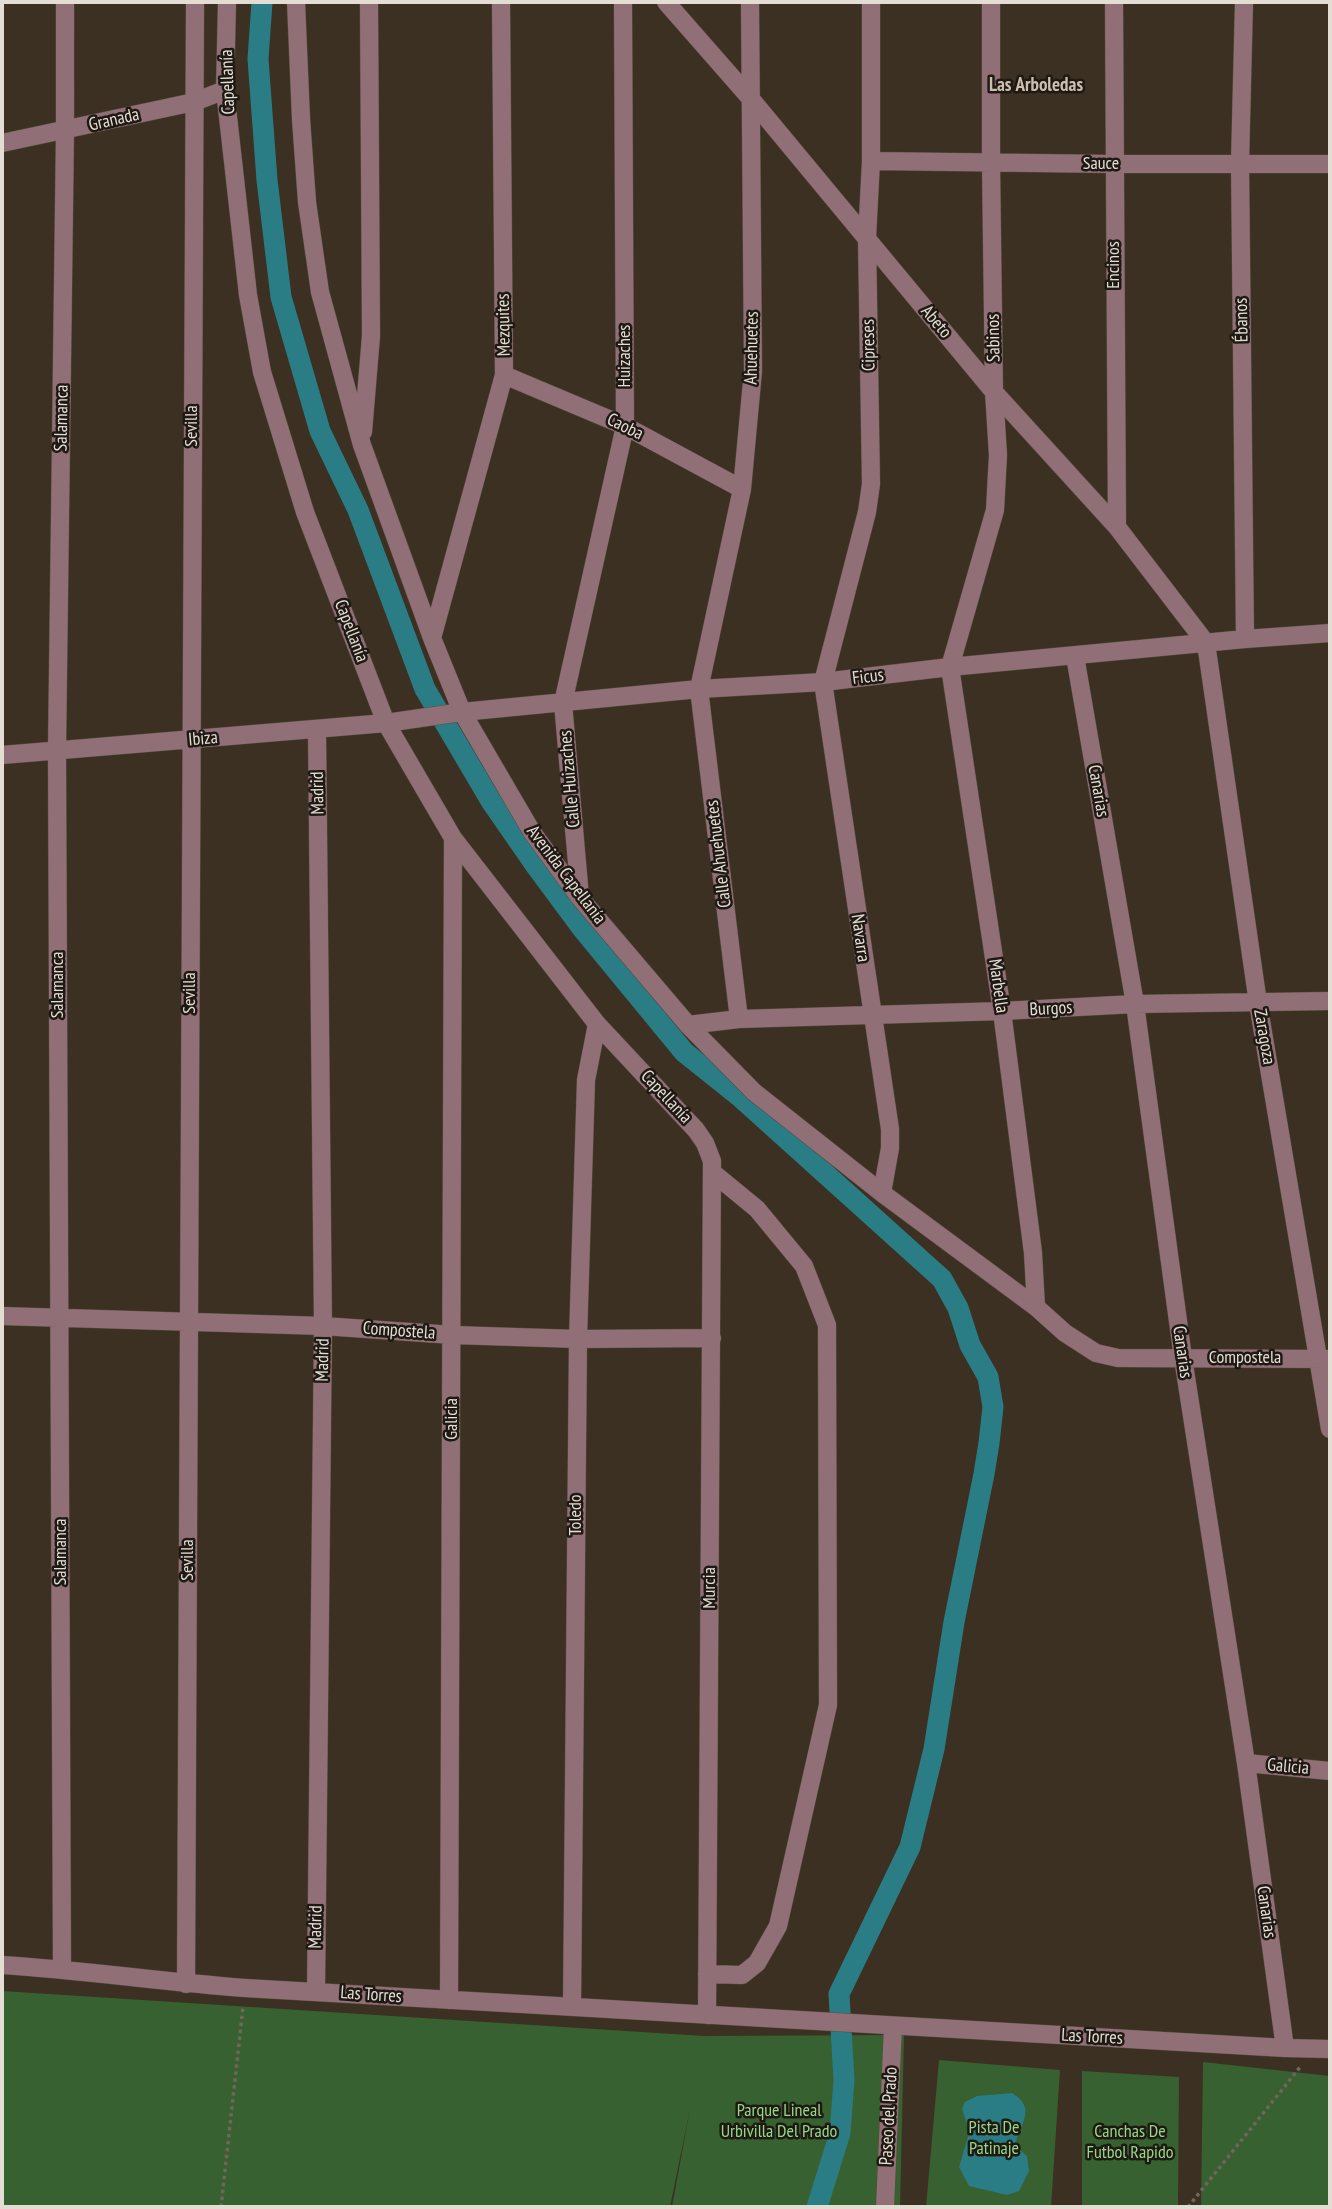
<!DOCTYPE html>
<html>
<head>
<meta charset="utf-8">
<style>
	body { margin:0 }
	#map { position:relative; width:1332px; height:2209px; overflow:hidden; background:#3c3022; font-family:"PT Sans Narrow",sans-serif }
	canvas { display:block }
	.frame { position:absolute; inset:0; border:4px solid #e4ddd4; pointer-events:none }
</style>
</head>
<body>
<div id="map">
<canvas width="1332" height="2209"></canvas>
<div class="frame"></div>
</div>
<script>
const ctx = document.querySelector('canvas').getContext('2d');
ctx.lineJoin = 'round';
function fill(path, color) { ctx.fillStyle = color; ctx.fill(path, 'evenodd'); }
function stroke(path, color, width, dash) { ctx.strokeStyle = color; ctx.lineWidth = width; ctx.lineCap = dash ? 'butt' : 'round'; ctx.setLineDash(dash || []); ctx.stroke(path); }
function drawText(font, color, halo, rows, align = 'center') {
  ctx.font = font + ' "PT Sans Narrow",sans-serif'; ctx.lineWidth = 5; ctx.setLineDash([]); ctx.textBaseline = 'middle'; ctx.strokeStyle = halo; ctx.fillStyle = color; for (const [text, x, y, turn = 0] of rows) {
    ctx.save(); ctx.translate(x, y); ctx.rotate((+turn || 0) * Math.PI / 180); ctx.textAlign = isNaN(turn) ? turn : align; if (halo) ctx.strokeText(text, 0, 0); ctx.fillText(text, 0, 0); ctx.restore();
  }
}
fill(new Path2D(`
	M2,1991L704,2036L904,2035L900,2207H672L690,2109L670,2207H2Z
	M939,2060L1060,2070L1051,2207H926Z
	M1203,2062L1330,2076V2207H1201Z
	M1082,2071L1179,2077L1178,2207H1082Z`), '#376130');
fill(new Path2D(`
	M1012,2093C1038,2109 1019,2124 1015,2146L1027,2156L1029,2171L1019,2191L1007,2195L969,2186L959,2167L968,2137V2127L962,2109L965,2102L977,2096Z`), '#2a7d84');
stroke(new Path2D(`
	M262,2L258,59L267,180L281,297L320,431L358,510L425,689L491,801L536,866L582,928L684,1052L739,1096L942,1279L958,1308L970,1345L988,1377L993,1407L989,1443L984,1474L954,1622L934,1749L910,1847L839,1994L844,2080L840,2133L817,2207`), '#2a7d84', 21);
const minor = new Path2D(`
	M227,2L225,90L248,295L262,372L305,512L386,723L453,838L597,1024L696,1130L705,1143L712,1161L707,2015
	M296,2L301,119L307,202L320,292L362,445L432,638L462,712L532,832L580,898L688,1025L754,1092L882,1193L1036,1307L1065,1333L1096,1353L1118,1358L1330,1359
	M666,2L751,99L994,392L1117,527L1206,643L1258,1003L1330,1429
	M871,2V161L867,238L871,484L867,512L823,682L890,1129V1148L882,1193
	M991,2V163L994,392L998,455L995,510L950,667L1002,1011L1033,1253L1036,1307
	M1114,2L1117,527
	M1244,2L1240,163L1245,639
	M2,143L194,102L225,90
	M871,161L1114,164H1330
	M504,375L625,426L742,489
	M363,432L371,336L369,2
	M432,638L504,375L501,2
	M1075,656L1135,1004L1183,1358L1246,1763L1285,2048
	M2,755L386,723L462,712L699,689L823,682L950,667L1245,639L1330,633
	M580,897L563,703L625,426L623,2
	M739,1019L699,689L742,489L753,371L750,2
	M688,1025L739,1019L1002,1011L1135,1004L1330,1001
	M2,1316L323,1326L453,1335L578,1339L712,1338
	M1246,1763L1330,1771
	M2,1965C83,1970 163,1982 245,1988L1285,2048L1330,2049
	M62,1968L57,750L65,130V2
	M707,1974L742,1975L757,1963L778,1926L828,1705L827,1325L804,1266L757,1209L712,1172
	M186,1984L195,2
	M316,1991L323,1326L317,729
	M449,2000L453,838
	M572,2006L578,1339L586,1080L597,1024
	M885,2207L893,2026`);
stroke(minor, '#574c3e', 19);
stroke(new Path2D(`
	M221,2207L243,2007
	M1188,2207L1301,2066`), '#706659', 3.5, [3.5, 3.5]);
stroke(minor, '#916f77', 18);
drawText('18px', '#e4ddd4', '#1f1913', [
	["Capellanía",228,82,-92],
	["Granada",114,120,-13],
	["Sauce",1101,164],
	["Encinos",1114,265,-90],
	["Ébanos",1242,320,-91],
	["Abeto",936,322,50],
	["Mezquites",504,325,-91],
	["Sabinos",994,338,-91],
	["Cipreses",869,345,-91],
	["Ahuehuetes",752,348,-89],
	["Huizaches",625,356,-90],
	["Salamanca",62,418,-89],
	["Sevilla",192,426,-90],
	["Caoba",625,427,26],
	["Capellanía",351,631,69],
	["Ficus",868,677,-7],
	["Ibiza",203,739,-5],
	["Calle Huizaches",570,779,-95],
	["Canarias",1098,791,80],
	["Madrid",318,793,-91],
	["Calle Ahuehuetes",719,854,-97],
	["Avenida Capellanía",566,875,53],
	["Navarra",860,938,82],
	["Salamanca",58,985,-90],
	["Marbella",998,986,82],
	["Sevilla",190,993,-90],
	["Burgos",1051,1009,-3],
	["Zaragoza",1264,1037,80],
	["Capellanía",666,1097,47],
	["Compostela",399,1331,4],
	["Canarias",1182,1352,82],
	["Compostela",1245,1358],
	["Madrid",323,1360,-89],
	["Galicia",452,1419,-90],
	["Toledo",576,1515,-90],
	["Salamanca",61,1552,-90],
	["Sevilla",188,1560,-90],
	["Murcia",710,1588,-90],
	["Galicia",1288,1767,5],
	["Canarias",1266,1912,82],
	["Madrid",316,1927,-89],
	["Las Torres",371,1995,4],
	["Las Torres",1092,2037,3],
	["Paseo del Prado",889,2116,-87]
]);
drawText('18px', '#95d889', '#1f1913', [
	["Parque Lineal",779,2111],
	["Urbivilla Del Prado",779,2132],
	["Pista De",994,2128],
	["Patinaje",994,2149],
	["Canchas De",1130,2132],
	["Futbol Rapido",1130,2153]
]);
drawText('bold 19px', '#cdbead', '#1f1913', [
	["Las Arboledas",1036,86]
]);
</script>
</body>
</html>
